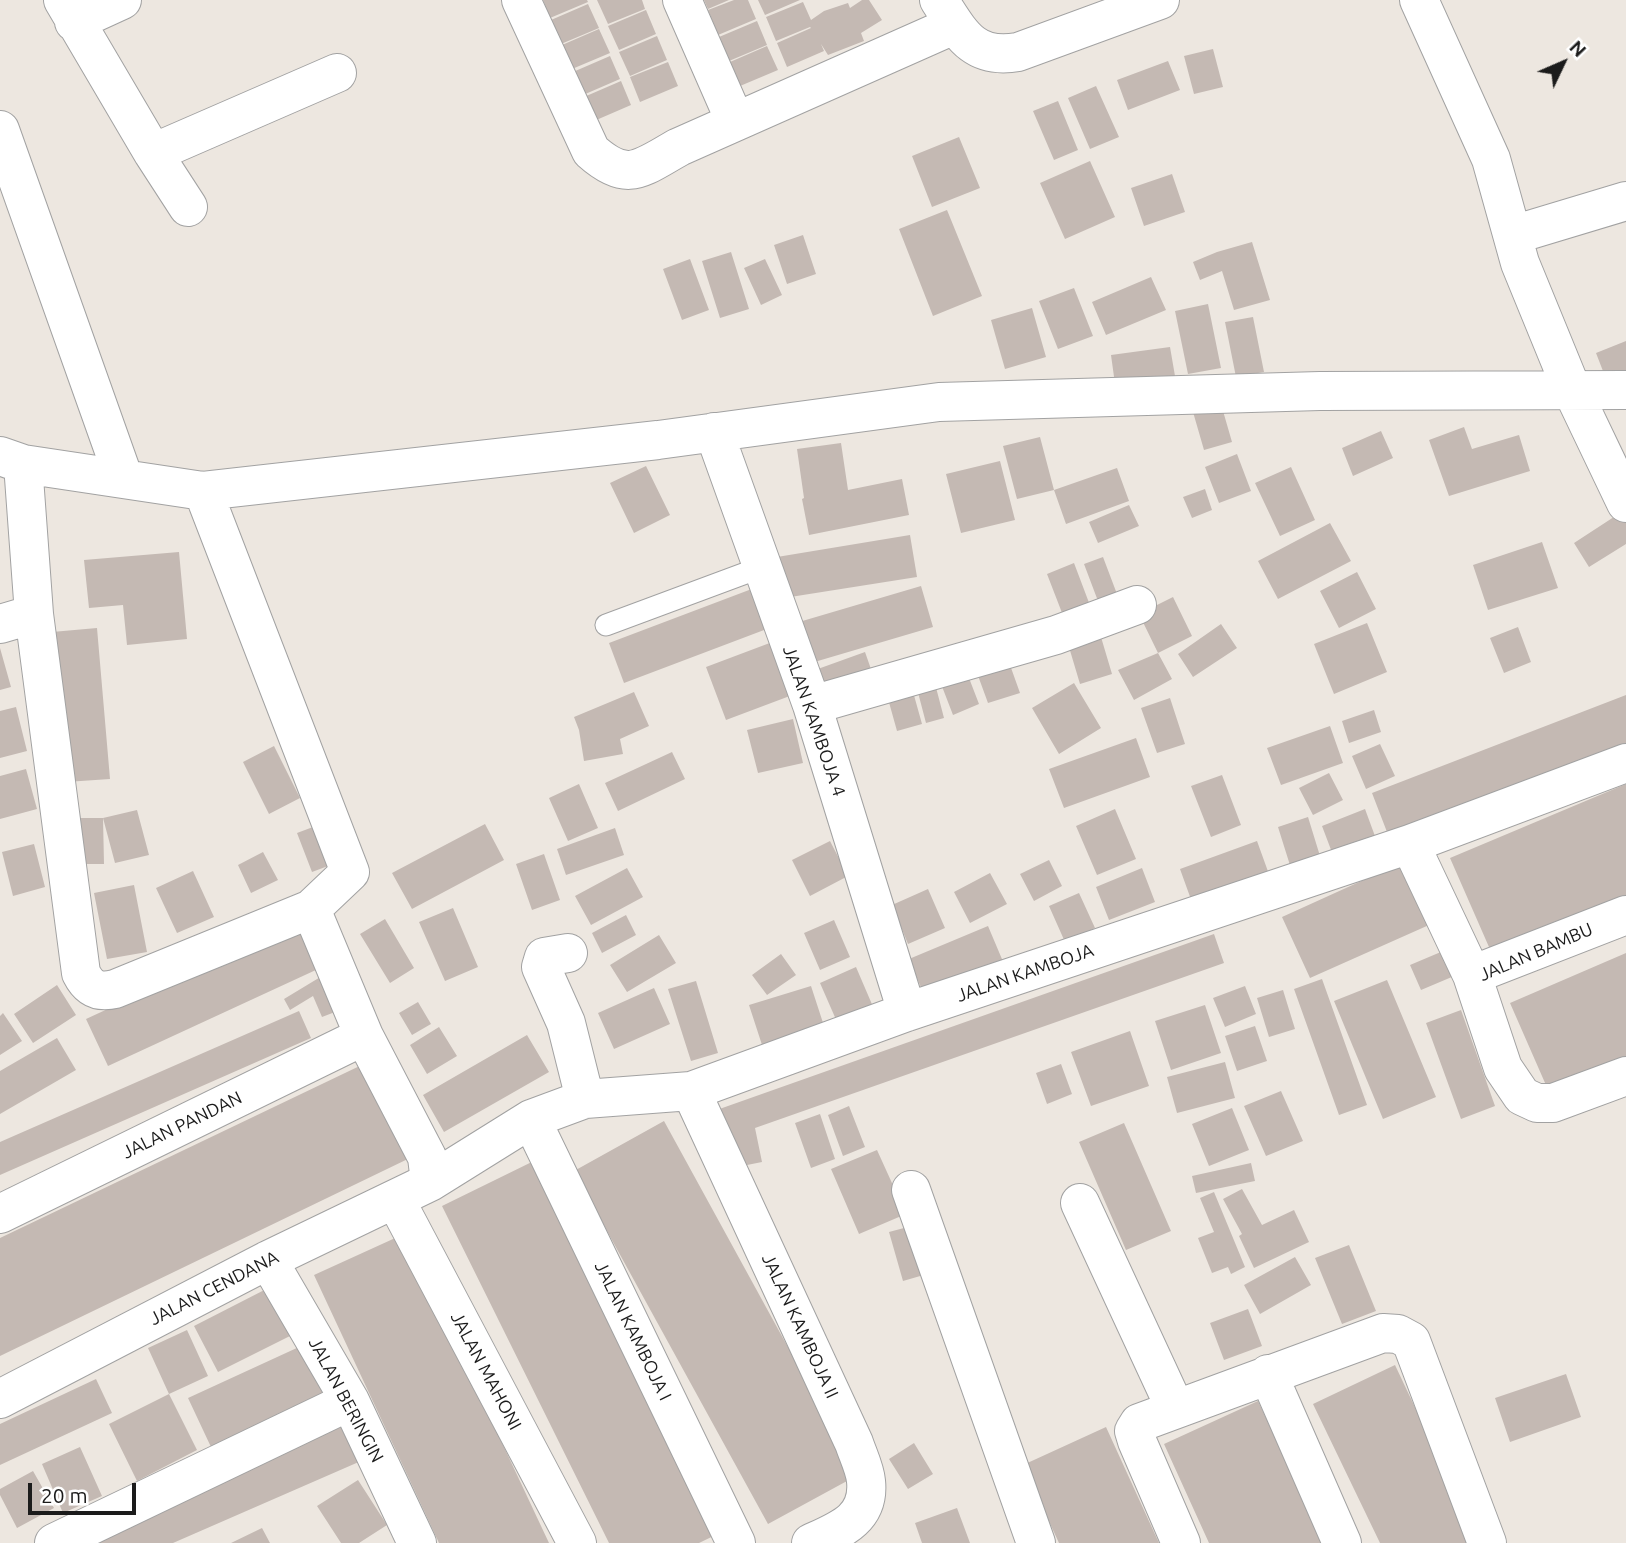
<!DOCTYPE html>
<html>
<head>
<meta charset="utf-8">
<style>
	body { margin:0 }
	#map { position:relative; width:1626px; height:1543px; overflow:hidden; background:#ede7e0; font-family:Ubuntu,sans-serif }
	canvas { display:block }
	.north { position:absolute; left:1528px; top:28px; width:70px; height:70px; -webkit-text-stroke:5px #fff; paint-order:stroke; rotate:46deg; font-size:19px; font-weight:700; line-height:28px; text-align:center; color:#1b1b1b }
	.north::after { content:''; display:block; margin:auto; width:24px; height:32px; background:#1b1b1b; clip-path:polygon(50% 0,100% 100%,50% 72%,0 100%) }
	.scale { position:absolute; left:28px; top:1483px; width:108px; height:32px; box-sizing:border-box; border:4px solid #1b1b1b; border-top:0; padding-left:9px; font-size:21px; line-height:24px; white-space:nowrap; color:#1b1b1b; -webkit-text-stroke:5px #fff; paint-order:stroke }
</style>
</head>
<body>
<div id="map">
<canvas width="1626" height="1543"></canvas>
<div class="north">N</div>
<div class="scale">20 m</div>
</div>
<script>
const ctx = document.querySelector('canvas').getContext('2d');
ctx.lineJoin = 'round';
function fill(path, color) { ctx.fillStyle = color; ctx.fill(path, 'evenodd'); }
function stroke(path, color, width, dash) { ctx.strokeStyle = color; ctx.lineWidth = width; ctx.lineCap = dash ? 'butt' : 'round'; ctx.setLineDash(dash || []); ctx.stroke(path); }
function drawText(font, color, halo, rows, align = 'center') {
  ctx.font = font + ' Ubuntu,sans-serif'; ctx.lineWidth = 5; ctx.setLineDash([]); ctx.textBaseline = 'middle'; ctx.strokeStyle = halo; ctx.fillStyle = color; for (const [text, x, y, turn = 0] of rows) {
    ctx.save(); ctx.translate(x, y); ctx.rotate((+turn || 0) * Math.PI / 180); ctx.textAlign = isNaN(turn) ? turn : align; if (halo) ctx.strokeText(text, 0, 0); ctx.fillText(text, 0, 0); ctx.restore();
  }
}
fill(new Path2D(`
	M543,0H587L588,2L550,18Z
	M597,0H642L645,9L608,24Z
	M704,0H729L708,9Z
	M734,0H748L756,19L718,35L708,10Z
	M758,0H800L765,15Z
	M862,0H869L882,20L861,33L864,41L828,55L821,44L824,51L787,67L777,43L811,28L810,27L776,41L766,17L803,2L811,20L824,11L848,3L850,8Z
	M588,4L599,28L561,44L551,20Z
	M646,10L656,34L619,50L608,26Z
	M757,21L767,45L729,61L719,37Z
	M599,29L610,53L572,69L562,45Z
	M657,36L667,60L630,76L619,52Z
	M767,46L778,70L740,86L730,62Z
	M1213,49L1223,87L1194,94L1184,56Z
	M610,56L620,79L583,95L573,72Z
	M1168,61L1180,90L1128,110L1117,80Z
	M668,62L678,86L640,102L630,77Z
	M621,81L631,105L594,121L584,97Z
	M1096,86L1119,137L1090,149L1068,98Z
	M1058,101L1078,150L1054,160L1033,111Z
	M959,137L980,188L932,207L912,156Z
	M1090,161L1115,217L1065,239L1040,183Z
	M1172,174L1185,212L1144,226L1131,188Z
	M947,210L982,296L933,316L899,229Z
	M803,235L816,274L787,284L774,245Z
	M1252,242L1270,300L1234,310L1222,271L1200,280L1193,262L1217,252Z
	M731,252L749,309L720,318L702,261Z
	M690,259L709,310L682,320L663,269Z
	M765,259L782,295L761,305L744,268Z
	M1151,277L1166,310L1106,335L1092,302Z
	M1074,288L1093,336L1058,349L1039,301Z
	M1208,304L1221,368L1188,374L1175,311Z
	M1032,308L1046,357L1005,369L991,320Z
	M1253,317L1264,372L1236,377L1225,322Z
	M1626,341V377L1608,384L1596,353Z
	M1170,347L1175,376L1115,384L1111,355Z
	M1221,404L1232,442L1204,450L1193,412Z
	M1464,427L1472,449L1519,435L1530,471L1449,496L1429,440Z
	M1381,431L1393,458L1353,476L1342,448Z
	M1040,437L1054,490L1017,499L1003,446Z
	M841,443L848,490L902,479L909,515L809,535L802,499L804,498L797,449Z
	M1237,454L1251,491L1219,503L1205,467Z
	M1000,461L1015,520L961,533L946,474Z
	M646,466L670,515L634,533L610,483Z
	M1291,467L1315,520L1280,536L1255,483Z
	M1117,468L1129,501L1066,524L1054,490Z
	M1205,489L1212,510L1192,518L1183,497Z
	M1129,505L1139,526L1098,543L1089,522Z
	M1620,513L1626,522V544L1589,567L1574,543Z
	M1330,523L1351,561L1278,599L1258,561Z
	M910,535L917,577L784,598L777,557Z
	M1542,542L1558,588L1488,610L1473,565Z
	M179,552L187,639L127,645L123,605L89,608L84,560Z
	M1103,557L1120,602L1101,609L1084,564Z
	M1074,563L1091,608L1064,618L1047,574Z
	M1357,572L1376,609L1339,628L1320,591Z
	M921,586L933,627L811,663L799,622Z
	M757,587L772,627L624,683L609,643Z
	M1173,597L1192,636L1158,653L1139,614Z
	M1367,623L1387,672L1334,694L1314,644Z
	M1221,624L1237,648L1193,677L1178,654Z
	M1098,627L1112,674L1080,684L1066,637Z
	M1518,627L1531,662L1504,673L1490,638Z
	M97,628L110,779L66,782L52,632Z
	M783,638L803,691L726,720L706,667Z
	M0,648L11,687L0,690Z
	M1005,651L1020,693L988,703L973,662Z
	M865,652L872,672L822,689L815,670Z
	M1158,653L1172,679L1134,700L1118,670Z
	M964,665L979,704L953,715L938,676Z
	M933,676L944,718L926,723L915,681Z
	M910,681L922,724L897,731L885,688Z
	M1074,683L1101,728L1059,754L1032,708Z
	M634,692L649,726L620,739L623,754L584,761L579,730L574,717Z
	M1626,695V755L1392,845L1372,793Z
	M1170,698L1185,744L1157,753L1141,708Z
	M16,707L27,751L0,758V711Z
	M1374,710L1381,732L1349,743L1342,721Z
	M793,719L803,763L758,773L747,730Z
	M1330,726L1343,763L1281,785L1267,748Z
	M1136,738L1150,777L1064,808L1049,769Z
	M1380,744L1395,776L1366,789L1352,756Z
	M274,746L300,798L269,814L243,762Z
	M672,752L685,779L618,811L605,783Z
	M26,769L37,809L0,819V776Z
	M1329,773L1343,800L1313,815L1299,788Z
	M1222,775L1241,825L1211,837L1191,786Z
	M579,784L598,828L568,841L549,798Z
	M1626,784V908L1496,963L1450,858Z
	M1115,809L1136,859L1097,875L1076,826Z
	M1365,809L1379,847L1336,863L1322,826Z
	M137,810L149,855L115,863L103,818Z
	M1308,817L1324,869L1294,878L1278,827Z
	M71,818H103L104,864H72Z
	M321,824L336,863L312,872L297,833Z
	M485,824L504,860L412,909L392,873Z
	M615,828L624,855L566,875L557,849Z
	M830,841L848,876L810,896L792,860Z
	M1257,841L1270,877L1193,905L1180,869Z
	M34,844L45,887L13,896L2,852Z
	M263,852L278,880L251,893L238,865Z
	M544,854L560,900L532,910L516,864Z
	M1049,860L1062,886L1034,901L1020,874Z
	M1401,863L1429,925L1310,978L1282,917Z
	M627,868L643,897L591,925L575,896Z
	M1142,868L1155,902L1109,920L1096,887Z
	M193,871L214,917L177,933L156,888Z
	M990,873L1007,904L970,923L954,892Z
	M134,885L147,952L107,959L94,893Z
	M928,889L945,928L908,944L892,905Z
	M1079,893L1095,928L1065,942L1049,906Z
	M453,908L478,967L445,981L419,922Z
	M626,915L636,935L602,953L592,933Z
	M385,919L414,968L390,983L360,934Z
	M834,920L850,957L820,970L804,933Z
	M296,922L318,969L108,1066L86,1019Z
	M988,926L1007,971L928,1004L909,959Z
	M1214,934L1224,963L755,1128L762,1162L732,1168L711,1112Z
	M659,935L676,963L627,992L610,965Z
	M1455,946L1466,971L1421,990L1410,965Z
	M1626,953V1058L1549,1092L1510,1003Z
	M781,954L796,975L767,995L752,975Z
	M856,967L877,1016L841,1031L820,983Z
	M327,973L348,1007L322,1017L313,996L290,1010L284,999Z
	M1322,979L1367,1105L1339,1115L1294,989Z
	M1387,980L1436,1097L1383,1119L1334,1001Z
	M696,981L718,1053L691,1061L668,989Z
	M57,985L76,1015L33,1043L14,1014Z
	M811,986L825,1029L763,1048L749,1005Z
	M1245,986L1256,1014L1225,1027L1213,998Z
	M654,988L670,1024L614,1049L598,1013Z
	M1283,990L1295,1029L1269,1037L1257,998Z
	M418,1002L431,1024L412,1035L399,1013Z
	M1205,1005L1221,1053L1171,1070L1155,1021Z
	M1461,1010L1495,1106L1461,1119L1426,1023Z
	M299,1011L311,1038L0,1175V1142Z
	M3,1013L22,1041L0,1055V1016Z
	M1255,1026L1267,1061L1237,1071L1225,1036Z
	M439,1027L457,1056L427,1074L410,1045Z
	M1130,1031L1149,1086L1091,1106L1071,1052Z
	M527,1035L549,1072L444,1132L423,1095Z
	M57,1038L76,1070L0,1114V1071Z
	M368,1062L414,1156L0,1356V1238Z
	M1225,1062L1235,1098L1177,1113L1167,1077Z
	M1061,1064L1072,1094L1047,1104L1036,1073Z
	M1281,1091L1303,1141L1266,1156L1244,1106Z
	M849,1106L865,1147L843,1156L828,1115Z
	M1232,1108L1249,1150L1209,1166L1192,1124Z
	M820,1114L835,1159L811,1168L795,1123Z
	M664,1121L858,1475L768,1524L574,1171Z
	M1124,1123L1171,1231L1126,1250L1079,1142Z
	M877,1150L906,1214L859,1234L831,1169Z
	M544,1156L728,1529L699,1543H609L442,1206Z
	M1251,1163L1255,1181L1196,1193L1192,1176Z
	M1242,1189L1262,1225L1294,1210L1309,1242L1254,1268L1239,1236L1242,1234L1223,1199Z
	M1214,1192L1245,1267L1231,1274L1228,1267L1212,1273L1198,1238L1214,1232L1200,1198Z
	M919,1224L934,1272L903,1281L889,1232Z
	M404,1234L549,1543H439L314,1275Z
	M1349,1245L1376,1311L1342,1324L1315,1258Z
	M1295,1257L1311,1285L1260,1314L1244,1285Z
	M278,1283L302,1330L218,1372L194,1326Z
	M1248,1309L1262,1346L1224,1360L1210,1323Z
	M187,1330L208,1376L169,1394L148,1348Z
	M312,1341L335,1390L211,1447L188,1398Z
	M1395,1365L1479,1543H1380L1313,1404Z
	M1566,1374L1581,1417L1510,1442L1495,1398Z
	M96,1379L112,1413L0,1465V1424Z
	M169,1394L197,1450L137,1481L109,1424Z
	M1258,1401L1324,1543H1209L1164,1444Z
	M343,1422L361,1461L173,1543H66Z
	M1106,1427L1159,1543H1059L1023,1465Z
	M914,1443L933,1474L908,1489L889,1459Z
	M80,1447L102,1496L63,1513L42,1464Z
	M33,1471L54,1508L17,1528L0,1495V1489Z
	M358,1480L387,1525L359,1543H341L317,1506Z
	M957,1508L970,1543H922L915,1523Z
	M262,1528L270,1543H231Z`), '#c4b9b3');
const lane = new Path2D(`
	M606,625L762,567`);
const street = new Path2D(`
	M63,0L153,153L188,207
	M521,0L591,151C628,184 641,168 679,147L954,25
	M682,0L735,121
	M939,0C961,34 973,60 1018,52L1160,0
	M1419,0L1491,159L1520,263L1572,390L1626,503
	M74,22L122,0
	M0,130L124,479
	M153,153L337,73
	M1513,235L1626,201
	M714,432L812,705L907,1012
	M0,456L23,464L203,491L658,440L939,402L1320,391L1626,390
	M23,464L34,614L81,973C89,989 98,993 115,989L311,909L350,872L203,491
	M0,624L34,614
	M812,705L1056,635L1137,605
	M1410,844L1472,975L1503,1068L1522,1096L1537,1103H1553L1626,1076
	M311,909L364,1036L427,1157L430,1182
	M568,953L544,957L541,967L566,1023L585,1099
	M1472,975L1626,915
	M691,1091L854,1443C858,1455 865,1469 866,1481C870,1519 840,1530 811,1543
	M531,1119L736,1543
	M911,1190L1036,1543
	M395,1199L577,1543
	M1080,1203L1175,1408
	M0,1214L364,1036
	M268,1260L350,1401L417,1543
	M1268,1374L1342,1543
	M0,1399L268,1260L430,1182L531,1119L585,1099L691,1091L907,1012L1410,844L1626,763
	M54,1543L350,1401
	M1181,1543L1137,1441L1134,1431L1139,1423L1383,1333L1398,1334L1411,1341L1487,1543`);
stroke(lane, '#a2a2a2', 23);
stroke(street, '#a2a2a2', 40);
stroke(lane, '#fff', 21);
stroke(street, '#fff', 38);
drawText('18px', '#1b1b1b', '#fff', [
	["JALAN KAMBOJA 4",814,721,71],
	["JALAN BAMBU",1536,952,-23],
	["JALAN KAMBOJA",1025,973,-19],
	["JALAN PANDAN",182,1125,-26],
	["JALAN CENDANA",214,1288,-27],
	["JALAN KAMBOJA II",800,1326,65],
	["JALAN KAMBOJA I",633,1331,64],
	["JALAN MAHONI",486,1371,62],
	["JALAN BERINGIN",346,1400,62]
]);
</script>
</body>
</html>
